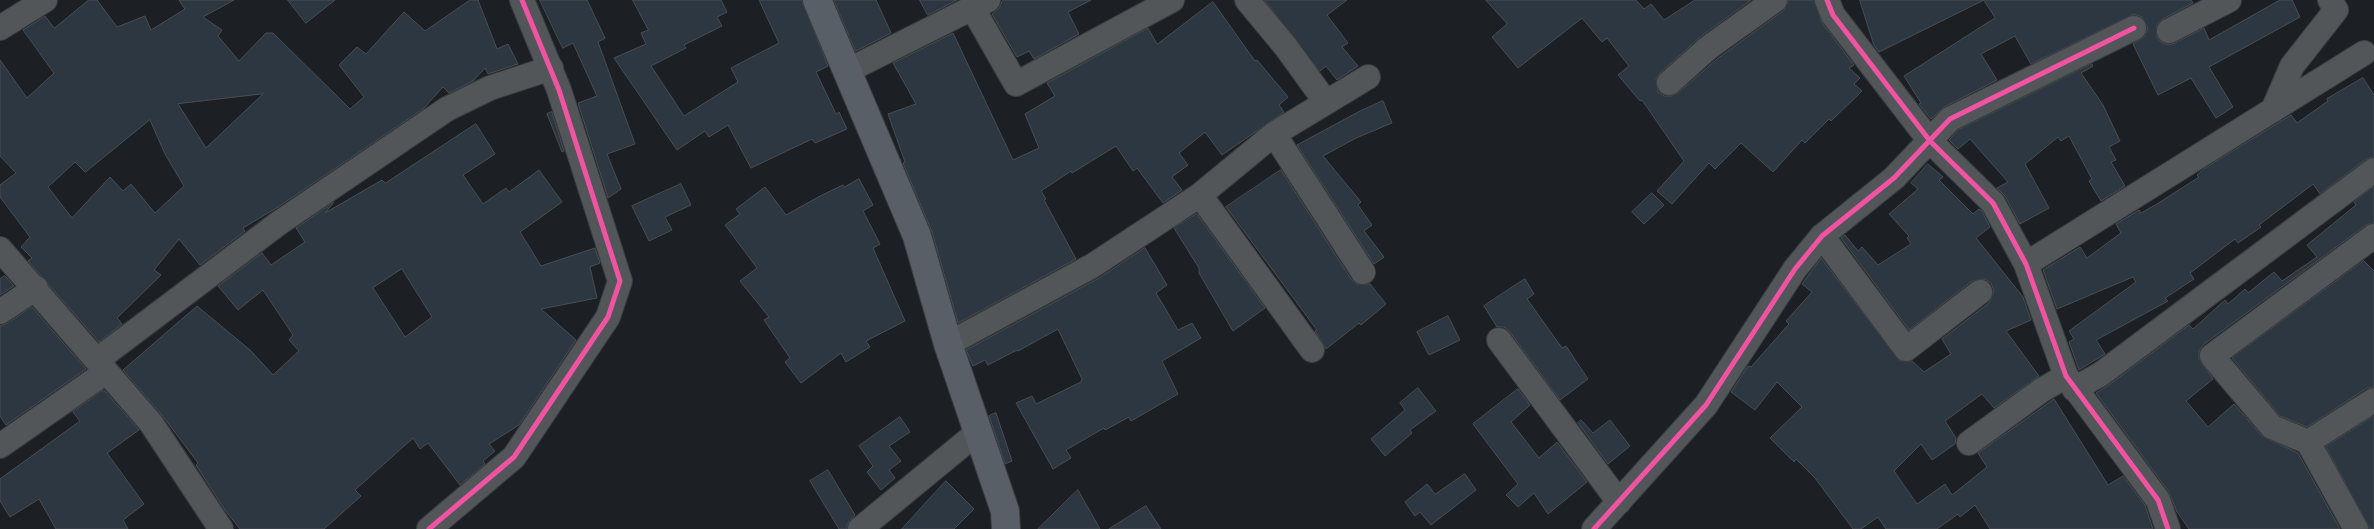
<!DOCTYPE html>
<html>
<head>
<meta charset="utf-8">
<style>
	body { margin:0 }
	canvas { display:block; background:#1c2024 }
</style>
</head>
<body>
<canvas width="2374" height="529"></canvas>
<script>
const ctx = document.querySelector('canvas').getContext('2d');
ctx.lineJoin = 'round';
function fill(path, color) { ctx.fillStyle = color; ctx.fill(path, 'evenodd'); }
function stroke(path, color, width, dash) { ctx.strokeStyle = color; ctx.lineWidth = width; ctx.lineCap = dash ? 'butt' : 'round'; ctx.setLineDash(dash || []); ctx.stroke(path); }
const building = new Path2D(`
	M89,0H97L117,27L145,16L151,30L185,9L179,0H234L203,17L222,30L218,36L239,61L266,33H273L350,109L364,97L339,65L357,47L366,54L404,12L425,31L470,0H478L497,49L508,44L518,64L488,74L485,68L473,81L449,93L443,87L423,109L278,207L243,228L245,231L200,265L179,239L154,270L161,275L117,318L122,324L99,342L28,261L32,258L21,247L30,237L0,197V185L16,173L0,156V60L27,98L54,73L23,30L45,16L54,28ZM263,94L206,148L178,104ZM150,120L165,154L184,186L155,213L131,184L123,191L110,177L72,218L48,187L75,162L85,172Z
	M288,0H335L306,23Z
	M540,0H587L605,38L598,42L635,144L607,154L621,189L608,198L578,103L597,96L573,43L563,48Z
	M633,0H721L727,12L717,17L722,26L684,45L686,48L651,66L684,116L738,82L731,68L779,43L759,0H802L828,66L816,72L836,114L839,112L847,129L815,143L812,139L751,168L728,125L709,137L705,131L677,150L614,58L646,44L641,33L648,30Z
	M834,0H876L891,33L856,51Z
	M920,0H957L928,15Z
	M1003,0H1091L1068,12L1079,34L1034,59L1029,51L1017,57L992,14L999,8Z
	M1265,0H1347L1327,15L1348,43L1342,47L1358,66L1337,80L1326,66L1320,71Z
	M1486,0H1636L1644,9L1651,4L1664,20L1695,0H1751L1700,37L1660,73L1656,79L1658,92L1664,96H1671L1678,93L1717,59L1783,11L1789,0H1814L1822,23L1854,65L1849,68L1860,78L1854,84L1862,91L1831,121L1829,119L1805,143L1802,140L1773,172L1741,143L1715,169L1709,163L1672,204L1657,191L1684,161L1642,100L1640,101L1618,75L1629,66L1607,38L1602,42L1582,18L1518,68L1492,37L1507,24Z
	M1860,0H1984L1879,52L1874,45Z
	M1984,0H2191L2193,3L2163,19L2157,24V37L2161,42L2168,45L2175,43L2204,28L2209,40L2280,0H2292L2300,17L2209,67L2233,107L2216,118L2191,78L2158,95L2133,44L2145,36L2148,28L2142,17L2134,14L2031,64L2015,36L1981,54L1997,80L1944,107L1931,119L1919,104L1921,103L1904,76L1995,18Z
	M1213,2L1255,61L1257,60L1288,97L1279,105L1284,112L1222,155L1205,132L1179,153L1188,165L1172,177L1182,190L1163,203L1137,168L1133,171L1116,146L1072,173L1071,171L1041,191L1046,199L1044,200L1076,259L958,323L932,232L903,163L905,162L888,114L916,104L893,63L953,33L1013,160L1039,148L1025,114L1055,96L1047,83L1148,28L1157,44Z
	M2092,64L2093,66L2081,73L2103,105L2120,141L2109,147L2116,160L2111,162L2125,186L2101,201L2089,181L2092,179L2069,136L2061,141L2058,137L2025,164L2049,208L2020,224L2005,196L1997,188L2008,182L1970,139L1958,149L1949,140L1958,130Z
	M2363,78L2374,95V157L2366,159L2320,194L2313,184L2259,225L2261,227L2238,243L2235,239L2190,273L2194,279L2165,298L2168,301L2096,340L2105,354L2079,370L2069,342L2074,339L2069,331L2136,282L2133,277L2057,309L2043,270L2080,247L2087,258L2121,233L2116,224L2139,210L2141,213L2157,204L2199,177L2197,175L2205,168L2291,115L2297,123L2328,101L2327,99Z
	M1383,101L1392,123L1356,138L1323,156L1361,202L1358,205L1372,225L1364,231L1384,257L1374,264L1297,145L1360,111Z
	M552,112L564,151L562,152L547,114Z
	M476,124L495,154L463,175L483,204L506,188L509,192L539,170L562,202L520,232L541,266L595,248L600,263L590,267L597,298L541,309L576,340L519,425L489,444L495,451L483,461L485,464L460,485L428,443L420,449L413,438L355,490L361,496L324,529H240L225,510L196,465L198,463L162,415L123,370L197,306L250,350L273,375L299,351L289,340L293,335L263,290L238,310L218,286L262,253L271,265L305,242L296,228L334,202L325,213L382,180L385,183ZM402,269L432,317L405,337L373,288Z
	M1928,164L1943,177L1939,180L1973,214L1979,209L1982,211L1990,227L1976,238L2023,297L2031,320L2006,331L2039,376L1994,408L1982,394L1945,421L1956,438L1955,444L1932,460L1921,444L1894,471L1917,504L1945,484L1952,495L1987,467L1978,453L2054,399L2108,485L2123,476L2145,505L2153,529H1990L1975,505L1960,517L1958,514L1937,529H1886L1878,517L1861,529H1853L1815,478L1796,459L1794,462L1770,438L1802,407L1777,382L1755,410L1731,392L1748,366L1751,367L1789,324L1786,321L1812,292L1802,284L1821,258L1900,361H1912L1924,372L1951,354L1942,339L1989,303L1994,291L1991,283L1985,279L1972,281L1909,330L1841,238L1845,235L1858,251L1862,247L1878,265L1911,244L1907,238L1909,236L1889,214L1918,189L1911,183Z
	M1281,170L1351,279L1357,284H1370L1386,304L1361,325L1359,323L1326,349L1315,331L1317,330L1226,207Z
	M859,179L873,205L863,211L880,244L873,248L905,321L866,341L870,347L846,362L841,353L801,383L785,362L790,358L764,320L769,317L740,281L757,268L725,225L740,214L736,209L765,187L786,215L822,195L843,185L844,187Z
	M681,184L691,205L665,217L672,230L649,241L632,206Z
	M2374,187V223L2366,225L2203,345L2199,351V359L2213,379L2186,401L2208,427L2234,404L2262,436L2298,453L2340,529H2189L2177,512L2169,492L2096,393L2109,385L2189,325L2193,329L2225,300L2228,304L2245,289L2248,293L2274,272L2282,281L2317,257L2307,245L2356,205L2354,202Z
	M1652,193L1664,205L1644,224L1632,212Z
	M1197,214L1265,308L1233,331L1199,273V268L1174,228Z
	M1145,248L1167,285L1156,293L1178,330L1192,323L1201,338L1162,361L1178,394L1131,421L1129,417L1105,430L1104,428L1066,450L1071,458L1053,469L1016,403L1032,396L1036,404L1081,382L1082,379L1058,329L1018,351L1017,350L988,365L985,360L973,366L966,350L1099,278Z
	M2364,261L2374,271V386L2367,388L2307,427L2280,416L2232,358Z
	M5,276L14,286L0,295V279Z
	M1525,279L1534,294L1527,299L1562,348L1566,346L1588,379L1560,400L1510,332L1504,327H1497L1484,306Z
	M32,307L86,369L6,425L0,416V326L8,323Z
	M1448,316L1460,340L1429,355L1417,332Z
	M1418,388L1436,411L1410,430L1412,433L1385,456L1371,439L1405,410L1400,403Z
	M1518,389L1530,405L1511,422L1539,458L1557,442L1587,482L1548,514L1534,493L1518,507L1506,495L1518,484L1473,424Z
	M104,390L139,430L107,453L144,504L123,520L128,529H56L39,499L10,517L0,501V479L80,421L73,412Z
	M996,413L1012,461L1005,464L989,416Z
	M2374,416V529H2370L2326,447Z
	M900,417L910,432L889,446L901,461L889,470L895,478L881,490L867,472L873,466L859,446Z
	M1581,420L1593,433L1610,420L1630,446L1608,464L1578,423Z
	M828,470L855,515L847,524V529H839L810,481Z
	M1465,474L1476,490L1431,525L1420,512L1415,516L1405,502L1427,484L1435,494Z
	M946,481L974,509L954,529H902Z
	M1078,490L1100,529H1038Z
	M1146,506L1161,529H1109Z`);
fill(building, '#2d3742');
stroke(building, '#494d51', 1);
const minor = new Path2D(`
	M1247,0L1286,47L1325,101
	M1827,0L1833,15L1930,141L1993,203L2026,264L2066,376L2158,500L2168,529
	M972,7L1016,84L1172,0
	M0,28L45,0
	M2169,31L2229,0
	M847,71L988,0
	M1669,83L1708,48L1775,0
	M2273,110L2292,66L2336,10L2330,0
	M1274,134L1363,272
	M1200,195L1312,350
	M1822,236L1906,349L1980,292
	M0,249L151,423L221,529
	M2026,264L2364,53
	M0,312L36,288
	M1499,340L1619,502
	M948,344L1092,266L1200,195L1274,134L1368,77
	M97,360L279,223L447,109L490,88L551,68
	M2074,389L2101,374L2374,170
	M2308,442L2374,400
	M1969,443L2042,390L2066,376
	M0,446L106,372
	M429,529L514,457L608,317L620,281L559,90L522,0
	M860,529L978,432
	M1594,529L1706,405L1795,269L1822,236L1894,178L1950,119L2134,28
	M2356,529L2308,442L2272,427L2212,356L2374,236`);
const major = new Path2D(`
	M817,0L917,236L948,344L1005,511L1006,529`);
stroke(minor, '#3a3d41', 26);
stroke(major, '#3a3d41', 30);
stroke(minor, '#525659', 24);
stroke(major, '#585f67', 28);
stroke(new Path2D(`
	M1827,0L1833,15L1930,141L1993,203L2026,264L2066,376L2158,500L2168,529
	M429,529L514,457L608,317L620,281L559,90L522,0
	M1594,529L1706,405L1795,269L1822,236L1894,178L1950,119L2134,28`), '#f153a3', 5);
</script>
</body>
</html>
